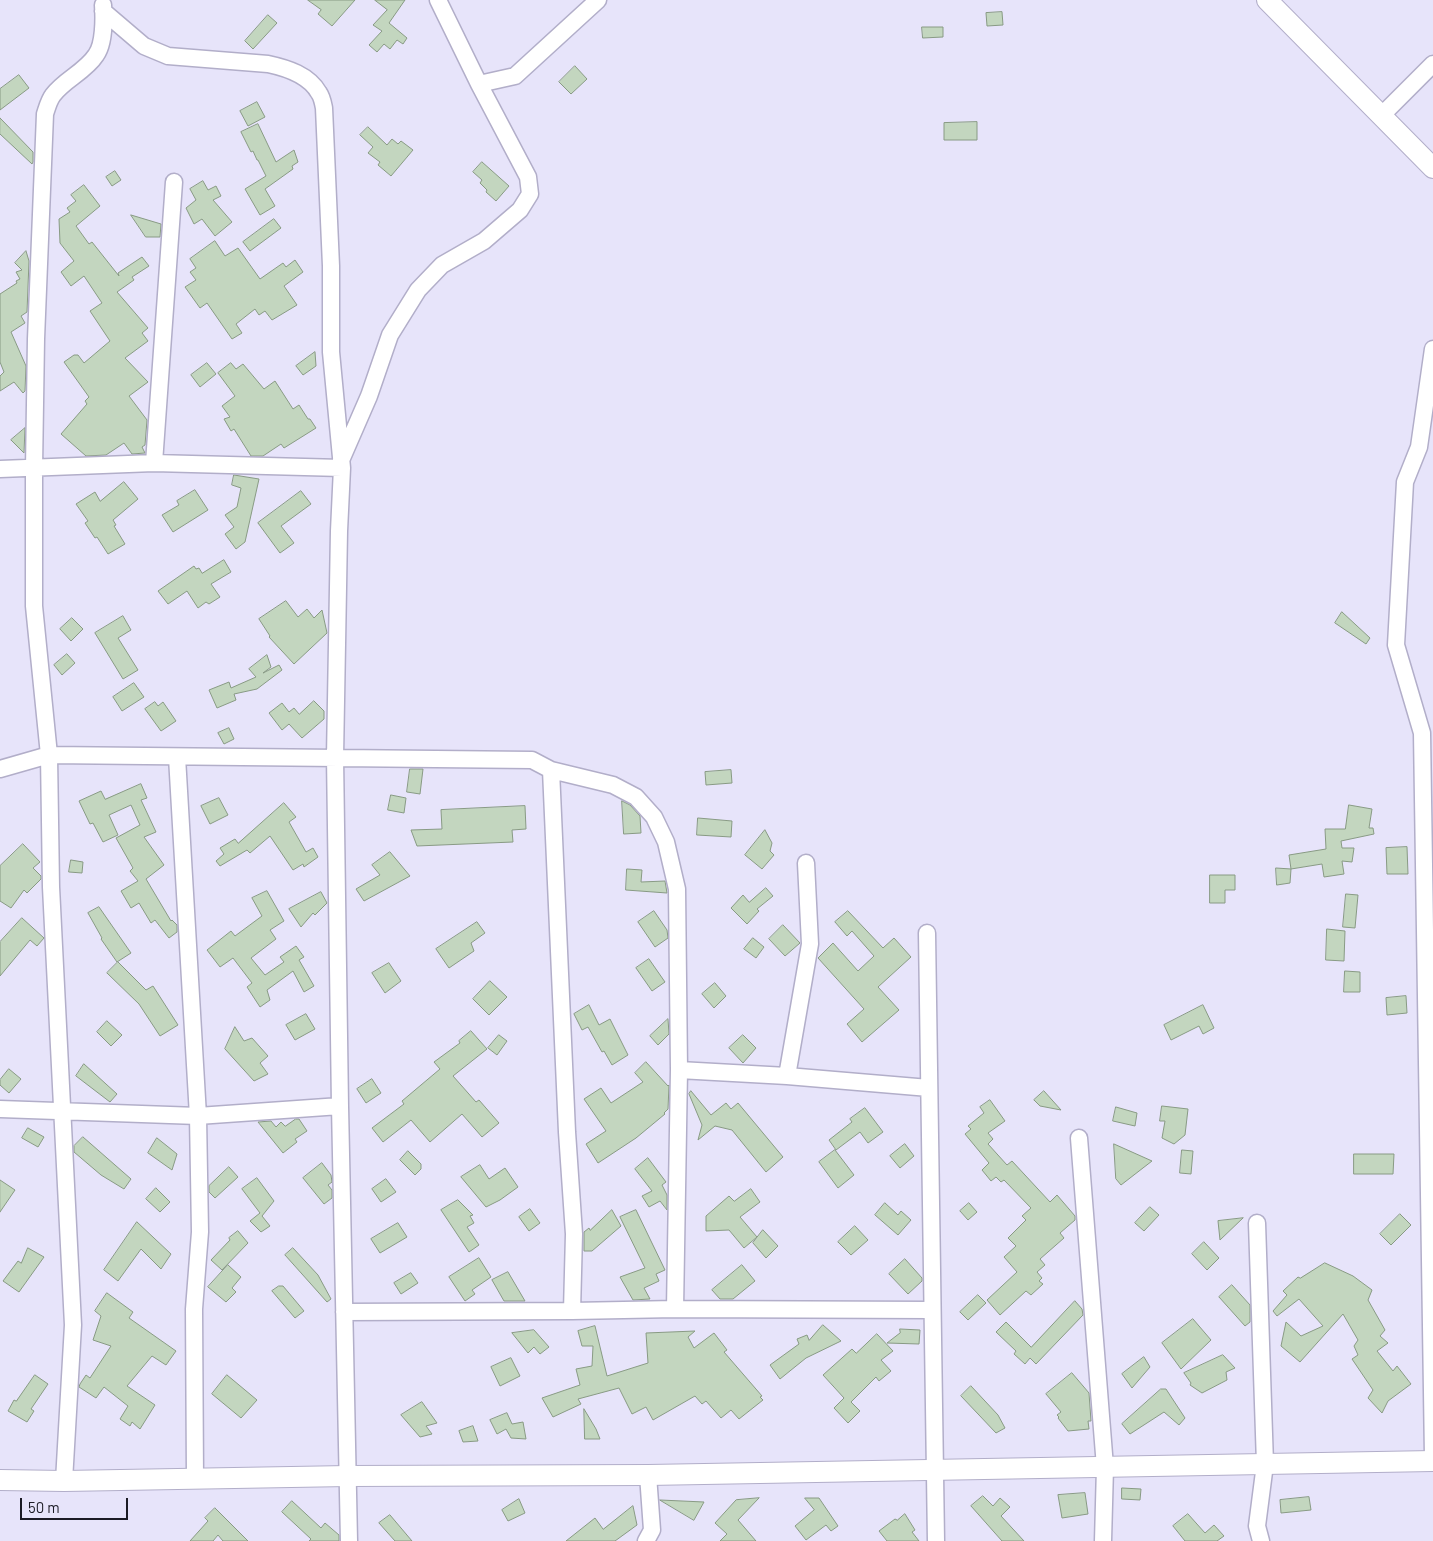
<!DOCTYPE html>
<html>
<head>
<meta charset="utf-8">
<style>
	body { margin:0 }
	#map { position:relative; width:1433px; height:1541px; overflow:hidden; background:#e7e4fa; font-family:Barlow,sans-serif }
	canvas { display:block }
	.scale { position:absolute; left:20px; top:1498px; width:108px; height:22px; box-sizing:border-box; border:2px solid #1c1b25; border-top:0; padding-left:6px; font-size:15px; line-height:18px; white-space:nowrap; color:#1c1b25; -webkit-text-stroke:4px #e7e4fa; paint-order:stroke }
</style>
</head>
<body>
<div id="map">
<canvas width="1433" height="1541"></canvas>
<div class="scale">50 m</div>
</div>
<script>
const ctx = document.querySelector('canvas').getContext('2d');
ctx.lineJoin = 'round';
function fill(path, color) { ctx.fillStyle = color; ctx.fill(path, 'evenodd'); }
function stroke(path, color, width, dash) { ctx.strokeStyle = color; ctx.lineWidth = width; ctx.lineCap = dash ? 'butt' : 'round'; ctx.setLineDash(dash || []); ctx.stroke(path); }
const building = new Path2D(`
	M308,0H355L332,26L318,14L321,10Z
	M375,0H405L389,23L407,38L403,44L397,40L390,49L384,44L377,52L369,45L382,31L373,25L387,10Z
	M1002,12L1003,25L987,26L986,13Z
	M268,15L277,23L253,49L245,41Z
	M922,27H943V37L923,38Z
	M575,66L587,79L571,94L559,82Z
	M19,75L29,88L0,110V89Z
	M257,102L265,117L248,126L240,111Z
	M0,118L33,152V162L32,164L0,134Z
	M977,122V140H944V123Z
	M258,124L276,162L294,150L298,162L292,166L293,169L265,189L275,206L260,215L245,189L266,176L258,160H257L253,151L251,152L241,132Z
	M368,127L387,145L392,139L398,144L401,141L413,150L391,176L378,165L380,162L368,153L373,147L360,135Z
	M482,162L509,186L496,201L486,192L487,190L480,183L482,180L473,172Z
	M115,171L121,180L112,186L106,177Z
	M203,181L208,190L216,186L221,196L213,200L232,222L215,236L202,219L194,224L186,208L196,200L190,189Z
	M84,185L100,206L76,226L89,244L92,242L119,276L118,273L142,257L149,266L132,277L134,280L117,292L148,328L142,333L148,341L125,358L148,382L129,396L147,420L145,445L142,447L145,453L132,454L124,443L106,455L86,456L61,434L87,404L85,401L89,397L64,362L74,355H78L84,363L110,341L90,311L102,303L84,276L71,286L61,272L74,261L60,243L59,219L70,212L67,208L76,201L71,195Z
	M131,215L161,224L160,237H146Z
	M274,219L281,228L250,251L243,242Z
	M215,241L225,256L238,248L260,279L283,263L286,267L295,260L303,272L284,286L297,305L272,320L265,311L259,315L255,309L236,324L242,333L232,339L207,303L200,308L185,287L196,280L190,272L196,268L190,259Z
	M26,251L29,261L27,312L21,316L25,323L11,332L26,366L25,391L23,393L14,382L0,391V376L4,372L0,362V294L17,283L16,281L20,279L16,272L22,270L15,263Z
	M315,352L316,366L303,375L296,366Z
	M207,363L216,374L200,387L191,375Z
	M231,363L236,369L243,364L264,389L275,381L293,409L299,405L308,419H310L316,428L284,448L281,444L263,456H251L234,429L231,431L224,419L230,417L222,406L235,396L218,373Z
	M25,428L24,453L11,440Z
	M234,475L259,479L245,542L236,549L225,534L234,527L225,515L237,507L241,488L232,485Z
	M124,482L138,499L113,520L116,525L114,526L125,544L108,554L97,537L95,538L85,523L88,521L76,504L95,492L100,501Z
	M195,490L208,510L173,532L162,515L179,505L177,501Z
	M301,491L311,504L281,526L294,543L280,553L258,523Z
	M224,560L231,572L211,584L220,597L209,604L206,602L198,608L187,591L168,604L158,591L194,566L196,569L199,568L202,573Z
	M286,601L298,617L307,609L314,618L322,610L327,633L294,664L269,637L270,636L259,619Z
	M1342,612L1370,638L1366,644L1335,623Z
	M123,616L131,630L118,638L138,670L123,679L95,633Z
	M72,618L83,629L71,641L60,629Z
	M67,654L75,663L62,675L54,665Z
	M267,655L271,667L263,673L279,665L282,670L257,689L234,694L236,700L217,708L209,690L229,682L231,688L256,677L249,669Z
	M134,683L144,697L122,711L113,697Z
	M314,701L324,711V719L302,738L289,724L282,730L269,713L282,703L289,712L294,708L299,714Z
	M155,702L158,706L163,702L176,721L161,731L145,709Z
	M229,728L234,739L224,744L218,733Z
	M410,769H423L420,794L407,792Z
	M731,770L732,783L706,785L705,772Z
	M141,784L147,798L141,800L156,832L144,837L164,865L146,879L171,921L172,920L177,925V932L169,938L155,920L151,923L139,903L131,908L121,891L138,881L130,871L133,868L116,838L140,825L131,805L109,815L118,835L103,842L93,823L90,824L79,801L101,791L105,799Z
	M391,795L406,798L404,813L388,810Z
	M219,798L228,815L210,824L201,806Z
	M622,801L630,805L640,816L641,833L624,834Z
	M284,803L296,817L289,822L306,852L313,848L318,857L304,867L303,864L293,870L270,836L250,853L247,850L220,866L216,861L224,854L220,848L235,839L238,843Z
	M1349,805L1372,809L1369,828H1373L1374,834L1341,841L1342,848H1354L1352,862L1342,861L1344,874L1324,877L1322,864L1291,869L1289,855L1326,849L1325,829H1345Z
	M525,806L526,829L512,830L513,842L417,846L411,830L442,829L441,810Z
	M698,818L732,821L731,837L697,835Z
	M765,830L772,843L770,851L774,855L762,869L745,855Z
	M23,844L40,862L33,868L41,876V879L27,893L24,890L11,908L0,901V866Z
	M1407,847L1408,874H1387L1386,848Z
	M390,852L410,876L364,901L356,889L380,875L372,865Z
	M71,860L83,862L82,873L69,872Z
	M1276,868L1291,869L1290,883L1277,885Z
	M627,869L642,870L641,882L665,881L667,893L626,890Z
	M1210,875H1235V890H1225V903H1210Z
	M766,888L773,896L757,909L759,911L747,924L731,908L743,895L749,902Z
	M267,891L284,921L270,930L276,939L251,958L265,975L284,962L280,957L296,946L304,957L299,960L314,986L304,992L293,971L267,990L270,1000L260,1007L247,987L252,983L233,958L220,967L207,950L231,931L235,936L262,916L252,898Z
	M321,892L327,903L315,915L313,913L301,927L289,909Z
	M1346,894L1358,895L1355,928L1343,927Z
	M99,907L131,953L117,962L101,939L102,938L88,913Z
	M654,911L667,930L668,938L655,947L638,922Z
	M848,911L883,948L894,938L911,957L878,987L899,1010L862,1042L847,1024L864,1009L818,958L833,943L858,971L874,956L852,931L847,936L835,922Z
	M22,918L44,938L37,946L30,940L0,976V942Z
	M477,922L485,933L471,943L474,951L449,968L436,949Z
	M783,925L800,943L785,956L769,939Z
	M1327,929L1345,931L1344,961L1326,960Z
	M753,938L764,947L756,958L744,949Z
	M649,959L665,982L652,991L636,968Z
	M118,962L146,990L153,986L178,1025L160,1036L139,1004L107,973Z
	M389,963L401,981L385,993L372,973Z
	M1345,971L1360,972V992H1344Z
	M490,981L507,997L489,1015L473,999Z
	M715,983L726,996L714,1008L702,994Z
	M1406,996L1407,1013L1387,1015L1386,998Z
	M589,1005L599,1025L610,1019L628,1055L612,1065L604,1051L602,1052L588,1027L582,1030L574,1014Z
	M1203,1005L1214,1028L1203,1034L1199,1026L1171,1040L1164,1025Z
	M306,1014L315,1029L295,1040L286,1025Z
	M668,1019L669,1034L658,1045L650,1036Z
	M107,1021L122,1035L111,1046L97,1032Z
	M235,1027L244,1041L252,1038L268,1056L260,1063L268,1074L254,1081L225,1049Z
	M471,1031L487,1049L453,1076L476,1102L479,1100L499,1123L482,1137L462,1114L430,1142L411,1120L383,1142L372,1128L404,1104L402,1101L440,1069L434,1062L460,1043L459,1041Z
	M499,1035L507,1041L497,1055L488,1048Z
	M743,1035L756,1048L743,1063L729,1048Z
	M646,1062L668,1086L669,1085L668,1109L664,1113L665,1114L636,1138L598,1163L586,1144L606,1131L584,1099L601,1088L611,1103L643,1082L635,1073Z
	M84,1064L117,1094L110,1102L76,1076Z
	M9,1069L21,1079L9,1093L0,1085V1080Z
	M372,1079L381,1093L366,1103L357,1089Z
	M691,1091L711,1115L726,1103L731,1109L738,1103L783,1157L766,1172L732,1130L715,1126L698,1140L702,1125L689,1094Z
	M1044,1091L1061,1110L1040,1106L1034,1100Z
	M990,1100L1005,1121L988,1133L993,1139L988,1144L1007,1165L1012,1161L1050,1202L1057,1195L1075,1216V1220L1060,1233L1064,1238L1040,1259L1045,1265L1037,1272L1042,1278L1039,1281L1043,1284L1031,1295L1026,1291L1000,1315L987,1300L1017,1272L1004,1257L1016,1246L1008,1238L1026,1220L1022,1216L1031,1208L1004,1180L1001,1182L996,1177L991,1181L982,1170L989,1163L965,1134L971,1129L968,1126L984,1113L980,1107Z
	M1162,1106L1188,1109L1185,1135L1174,1144L1162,1138L1165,1121H1160Z
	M1116,1107L1137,1113L1135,1126L1113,1121Z
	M865,1108L883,1132L868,1143L860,1132L836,1150L829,1140L852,1122L850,1119Z
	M296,1119H299L307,1131L295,1139L297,1142L283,1153L258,1122L271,1121L276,1127L281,1122L285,1126Z
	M28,1128L44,1137L38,1147L22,1138Z
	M83,1137L131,1179L124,1189L101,1175L74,1152V1146Z
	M157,1138L177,1154L172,1170L148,1153Z
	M905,1144L914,1156L900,1168L890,1156Z
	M1114,1144L1152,1161L1121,1185L1116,1179Z
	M835,1150L854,1175L838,1188L819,1162Z
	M1182,1150L1193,1151L1191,1174L1180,1173Z
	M408,1151L421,1164V1169L415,1175L400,1160Z
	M1354,1154H1394L1393,1174H1354Z
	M648,1158L666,1182L662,1185L667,1195V1210L660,1201L649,1207L642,1196L652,1191L635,1169Z
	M322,1163L331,1175L332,1182L328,1185L332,1190V1198L324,1204L303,1178Z
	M480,1165L489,1179L505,1168L518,1187L500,1200L486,1207L461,1177Z
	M229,1167L238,1177L215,1198L209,1192V1186Z
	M257,1178L274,1201L262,1216L270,1226L261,1232L250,1221L260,1213L242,1189Z
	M386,1179L396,1192L381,1202L372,1189Z
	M0,1180L15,1190L0,1212Z
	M156,1188L170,1202L160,1212L146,1199Z
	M751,1189L760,1202L740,1217L757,1237L744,1248L729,1230L706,1231V1216L729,1196L734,1201Z
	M458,1200L473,1215L470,1216L474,1223L467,1227L479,1245L469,1252L441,1210Z
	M885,1203L898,1215L901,1211L911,1220L898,1235L875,1215Z
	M969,1203L977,1212L968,1220L960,1211Z
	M1150,1207L1159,1215L1144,1231L1135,1223Z
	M530,1209L540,1223L529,1231L519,1217Z
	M612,1210L621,1226L592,1251H584V1232L589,1228L590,1230Z
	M636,1210L665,1270L656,1274L659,1281L644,1288L650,1299L633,1300L620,1277L645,1268L620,1217Z
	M1400,1214L1411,1225L1391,1245L1380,1234Z
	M1243,1218L1220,1240L1218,1221Z
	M137,1222L171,1254L161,1269L141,1249L118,1281L104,1270Z
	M398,1223L407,1237L380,1253L371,1239Z
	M855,1226L868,1240L851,1255L838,1242Z
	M763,1230L778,1246L766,1258L753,1243Z
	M238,1231L248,1243L222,1270L211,1260L230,1240L229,1238Z
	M1204,1242L1219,1258L1207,1270L1192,1254Z
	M28,1248L44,1257L19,1292L3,1281L18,1261L21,1263Z
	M293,1248L318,1275L331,1299L327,1302L285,1255Z
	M479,1258L491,1277L472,1290L475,1294L465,1301L449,1277Z
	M905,1259L922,1278V1281L908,1294L889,1274Z
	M1325,1263L1353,1276L1372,1290L1368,1300L1385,1330L1380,1336L1388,1343L1377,1351L1393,1371L1397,1366L1411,1384L1388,1401L1382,1413L1368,1398L1373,1390L1352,1359L1358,1355L1354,1346L1358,1340L1343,1314L1300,1362L1281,1346L1286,1322L1301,1336L1323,1326L1299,1299L1277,1316L1273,1311L1287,1295L1283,1291L1298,1277L1300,1278Z
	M228,1265L241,1277L232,1288L236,1292L226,1302L208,1287Z
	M742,1265L755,1281L733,1299H720L712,1290Z
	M508,1272L525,1301H504L492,1280Z
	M411,1273L418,1283L401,1294L394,1283Z
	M1232,1285L1250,1305V1322L1245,1326L1219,1297Z
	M279,1286H283L304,1311L295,1318L272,1291Z
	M107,1293L133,1312L129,1318L176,1351L166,1365L152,1356L127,1386L155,1405L140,1429L132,1422L130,1426L120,1419L128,1406L104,1387L96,1398L79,1387L80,1384L86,1375L90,1378L111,1346L93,1340L101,1316L95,1311Z
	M978,1295L986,1303L968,1320L960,1312Z
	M1075,1301L1082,1309L1083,1315L1036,1364L1030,1358L1025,1364L1014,1354L1016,1351L996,1332L1006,1322L1031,1347Z
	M1193,1319L1211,1340L1181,1369L1162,1343Z
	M823,1325L841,1341L806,1358L780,1379L770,1365L799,1344L797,1339L807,1335L809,1340Z
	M595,1326L607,1376L648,1363L646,1333L695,1331L688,1337L694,1348L714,1333L727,1350L724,1352L762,1396L760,1397L763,1400L739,1419L731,1410L721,1418L706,1401L702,1404L695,1396L653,1420L646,1407L632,1414L619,1388L578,1399L581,1404L553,1417L542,1398L580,1385L576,1369L592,1366L593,1346H582L578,1331Z
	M900,1329L920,1330L919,1344L887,1343L900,1333Z
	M534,1330L549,1347L540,1354L534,1347L528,1353L512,1333Z
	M877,1334L893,1351L881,1360L891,1371L879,1381L876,1377L851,1402L860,1411L848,1423L834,1408L844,1398L823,1375L852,1349L856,1353Z
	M1223,1355L1235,1368L1226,1372L1227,1380L1202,1393L1190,1385L1191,1383L1184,1373Z
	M1144,1357L1150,1367L1132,1388L1122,1374Z
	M511,1358L520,1376L500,1386L491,1367Z
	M1072,1373L1089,1393L1091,1421H1088L1089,1429L1068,1431L1058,1418L1059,1417L1057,1415L1061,1412L1046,1394Z
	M35,1375L48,1384L31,1409L34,1411L27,1422L8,1411L14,1400L16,1401Z
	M227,1375L257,1400L241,1418L212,1394Z
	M971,1386L998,1415L1005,1428L996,1433L961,1396Z
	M1161,1389H1166L1185,1418L1179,1425L1164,1412L1130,1434L1122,1424Z
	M422,1402L437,1423L426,1426L432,1434L420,1437L401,1415Z
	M584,1409L596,1429L600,1439H585Z
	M507,1413L512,1424L523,1422L526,1439L511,1438L506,1429L497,1434L490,1420Z
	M473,1426L478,1441L463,1442L459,1431Z
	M1122,1488L1141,1489L1140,1500L1122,1499Z
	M1085,1493L1088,1514L1062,1518L1058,1495Z
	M983,1496L993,1506L1000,1498L1010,1507L1001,1516L1024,1541H1002L971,1506Z
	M1309,1497L1311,1510L1281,1513L1280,1500Z
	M759,1498L738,1520L756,1541H720L727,1534L715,1523L736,1500Z
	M805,1498H819L838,1526L831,1531L826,1525L806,1540L795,1526L814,1510Z
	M519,1499L525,1513L508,1521L502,1510Z
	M660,1500L704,1502L694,1520Z
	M292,1501L321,1528L325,1523L339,1535V1541H309L311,1539L282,1512Z
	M633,1506L637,1525L615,1541H566L595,1518L603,1529Z
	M215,1508L248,1541H223L218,1535L213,1541H190L208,1521L205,1518Z
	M905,1514L915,1530L912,1532L919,1541H887L879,1531L895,1519L897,1520Z
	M1188,1514L1205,1533L1214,1525L1224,1536L1217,1541H1185L1173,1526Z
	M390,1515L412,1541H395L379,1523Z`);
fill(building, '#c3d6bf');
stroke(building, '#889a84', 1);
const minor = new Path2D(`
	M103,11L144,46L168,56L268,64C287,68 309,75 319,93C322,97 323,103 324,108L331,266V352L342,468L339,531L335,757L340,1106L349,1541
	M479,84L515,76L598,0
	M1381,116L1433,64
	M1433,349L1419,447L1405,482L1396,645L1422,733L1433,1457
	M342,458L369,396L390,335L418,290L442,265L484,241L520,210L530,194L528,177L479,84L438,0
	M154,463L174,182
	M0,469L154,463L342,468
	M177,757L198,1116L200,1232L194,1309L195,1479
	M0,769L49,755L532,760L551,770L613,785L636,797L654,817L666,842L677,889L679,1070L675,1309
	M551,770L567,1132L574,1234L572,1311
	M927,933L936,1541
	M679,1070L787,1076L929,1088
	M787,1076L810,944L806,863
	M0,1109L198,1116L340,1106
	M1079,1138L1105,1467L1103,1541
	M1257,1223L1265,1464L1257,1526L1261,1541
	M344,1312L572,1311L675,1309L932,1310
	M64,1481L73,1325L51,887L49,755L34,606V468L36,339L45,114C47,108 49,100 53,95C65,79 85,72 96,55C104,44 104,19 103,5
	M646,1541L652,1530L648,1475`);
const tertiary = new Path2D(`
	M1267,0L1433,168
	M0,1480L64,1481L348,1476L648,1475L1433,1461`);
stroke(minor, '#b2aec9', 19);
stroke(tertiary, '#b2aec9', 22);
stroke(minor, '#fff', 16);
stroke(tertiary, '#fff', 20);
</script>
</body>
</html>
